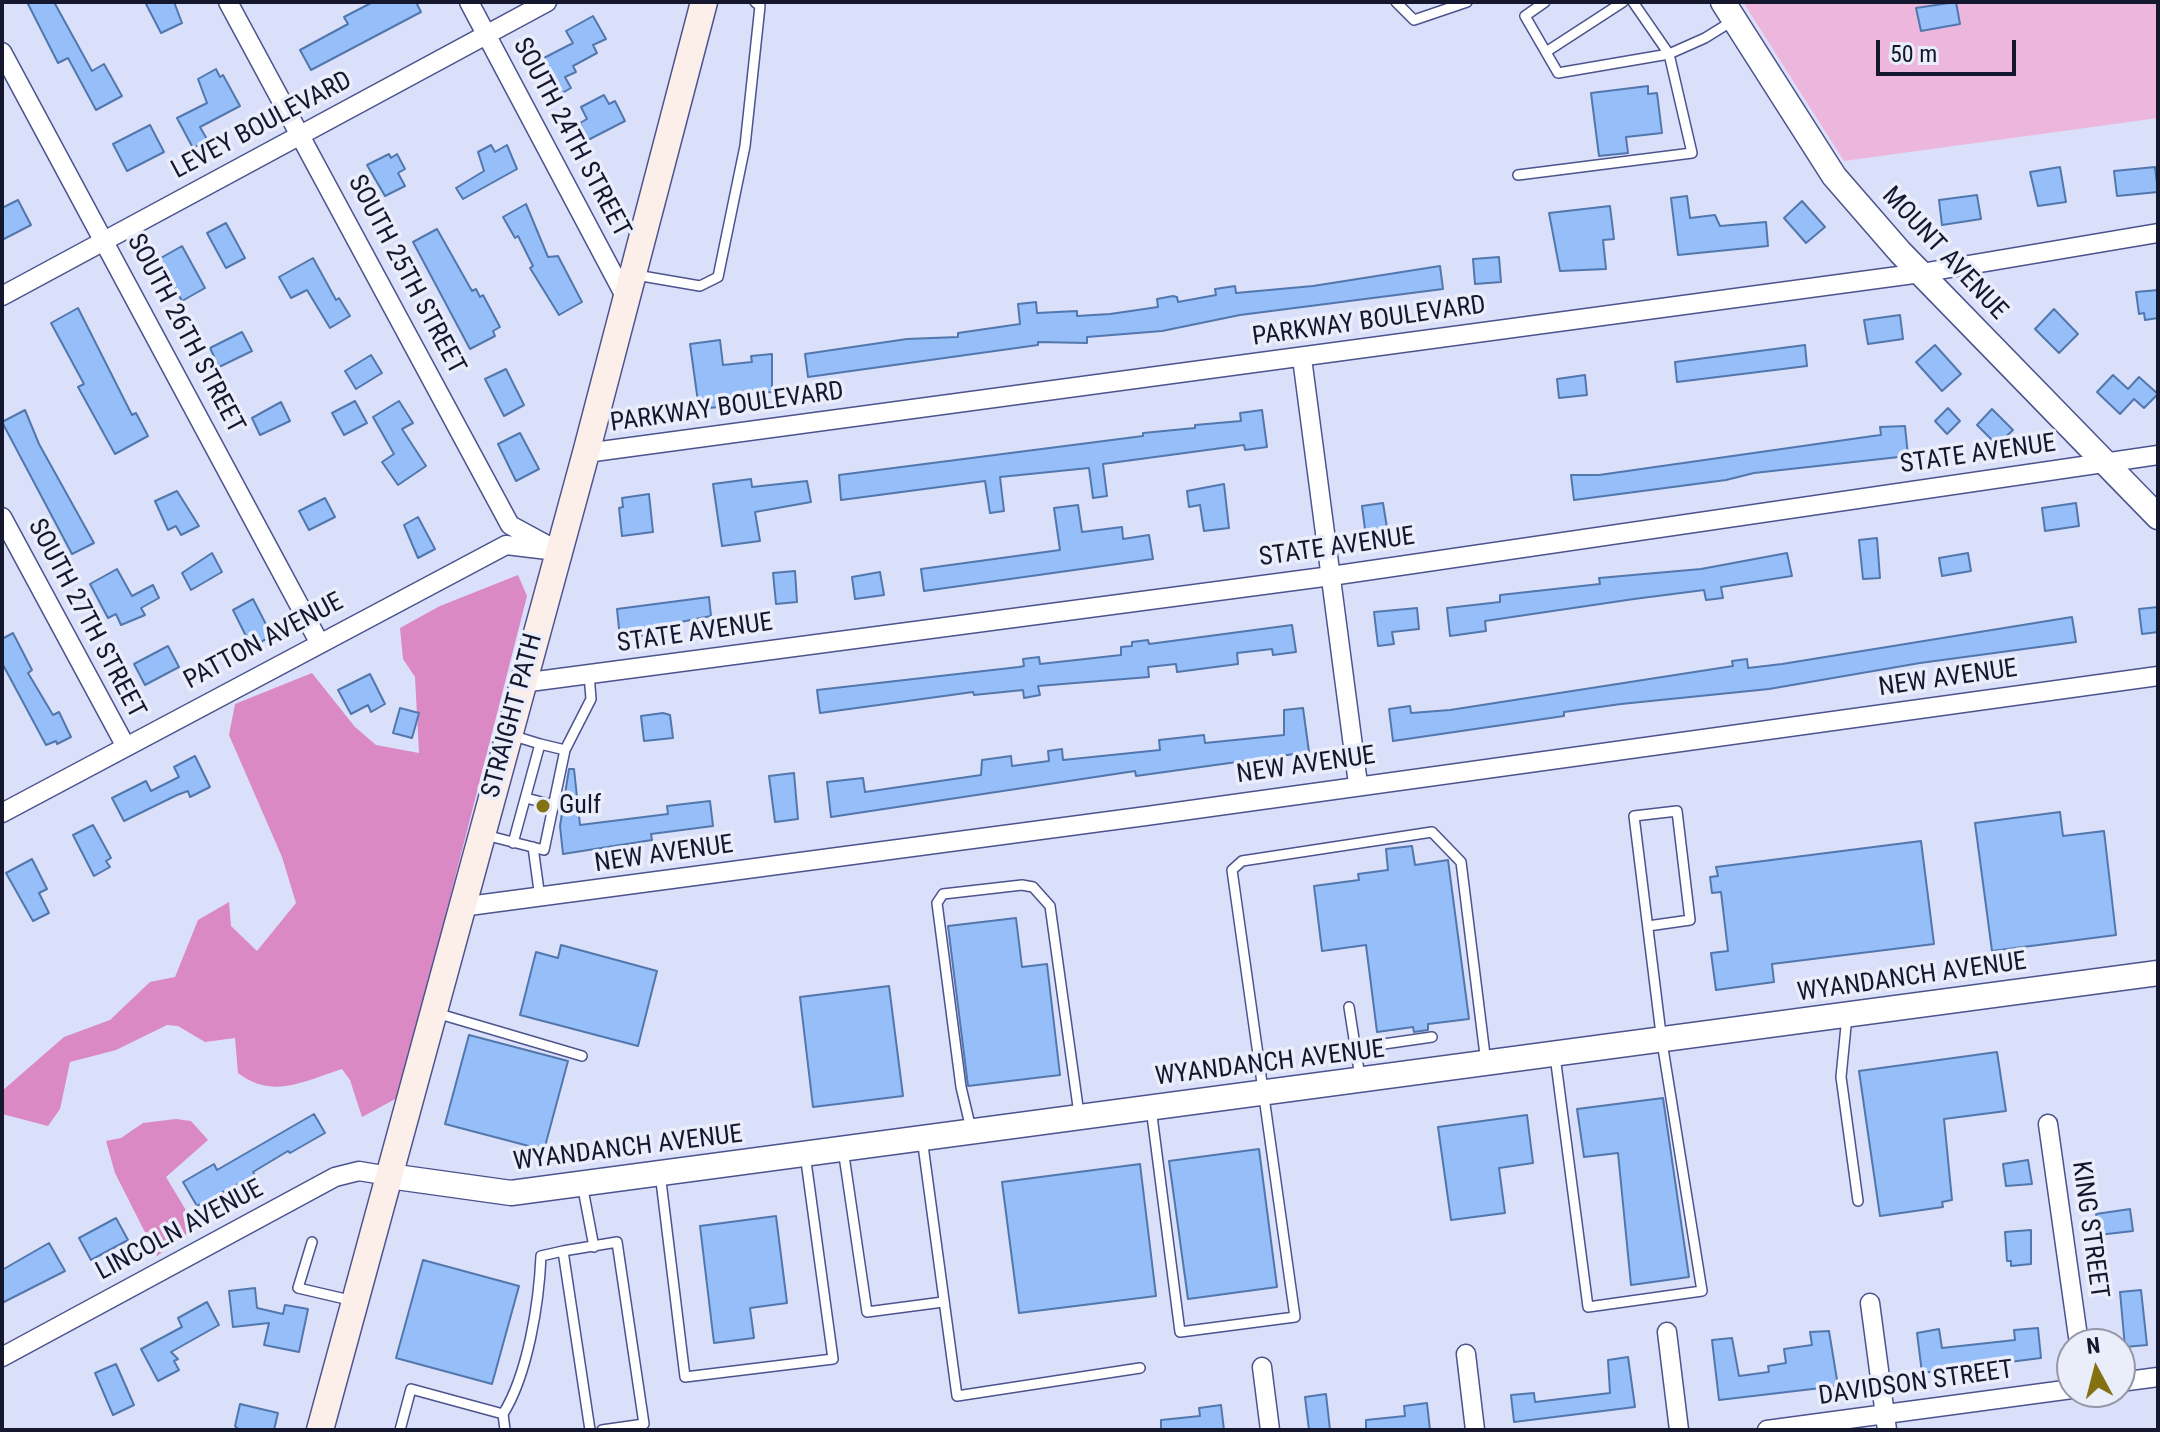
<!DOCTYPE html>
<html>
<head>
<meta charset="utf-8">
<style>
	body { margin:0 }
	#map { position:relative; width:2160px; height:1432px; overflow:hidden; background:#dadffa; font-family:"Roboto Condensed",sans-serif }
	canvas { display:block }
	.frame { position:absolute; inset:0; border:4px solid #15172f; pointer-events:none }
	.north { position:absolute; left:2056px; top:1328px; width:80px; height:80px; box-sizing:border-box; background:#eaedfa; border:2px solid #9597a9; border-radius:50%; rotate:353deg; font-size:22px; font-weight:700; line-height:32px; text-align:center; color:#15172f }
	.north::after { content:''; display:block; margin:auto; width:28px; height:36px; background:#847112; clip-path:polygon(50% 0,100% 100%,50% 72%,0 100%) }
	.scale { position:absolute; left:1876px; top:40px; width:140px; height:36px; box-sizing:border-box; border:4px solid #15172f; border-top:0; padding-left:10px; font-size:24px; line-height:28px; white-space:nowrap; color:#15172f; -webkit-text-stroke:6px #eaedfa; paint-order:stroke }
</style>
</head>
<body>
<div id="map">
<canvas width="2160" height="1432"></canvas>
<div class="frame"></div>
<div class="north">N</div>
<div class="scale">50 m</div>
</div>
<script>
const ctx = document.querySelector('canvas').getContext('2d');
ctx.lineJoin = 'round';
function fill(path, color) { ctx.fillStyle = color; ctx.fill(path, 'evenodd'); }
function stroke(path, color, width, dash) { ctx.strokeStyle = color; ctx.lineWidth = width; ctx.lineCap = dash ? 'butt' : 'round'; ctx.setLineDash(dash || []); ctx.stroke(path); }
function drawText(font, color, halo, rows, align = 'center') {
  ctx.font = font + ' "Roboto Condensed",sans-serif'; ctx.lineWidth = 7; ctx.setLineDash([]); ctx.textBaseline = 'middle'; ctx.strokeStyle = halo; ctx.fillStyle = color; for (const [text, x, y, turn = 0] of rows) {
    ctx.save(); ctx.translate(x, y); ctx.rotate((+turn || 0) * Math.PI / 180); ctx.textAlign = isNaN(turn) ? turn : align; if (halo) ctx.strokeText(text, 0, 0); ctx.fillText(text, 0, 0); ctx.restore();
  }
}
fill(new Path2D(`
	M1743,2H2158V118L1844,161Z`), '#edb7dd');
fill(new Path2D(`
	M518,575L527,596L399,1097L362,1117L350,1080L342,1069C303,1081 274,1100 238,1073L235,1038L205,1042L178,1026L167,1025L116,1050L70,1062L60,1109L48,1126L2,1114V1091L64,1037L110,1020L150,982L175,977L198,920L229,902L231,926L257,951L296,903L282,857L229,735L235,704L312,673L355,727L376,745L419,753L415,677L403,659L400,628L440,606Z
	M176,1119L191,1121L208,1140L166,1177L196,1227L157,1256L115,1173L106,1141L121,1138L143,1123Z`), '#da89c5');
const building = new Path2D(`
	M27,2H54L92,71L104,64L122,96L96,110L68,58L58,63Z
	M145,2H174L182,23L161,33Z
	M373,2H416L421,12L311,70L300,50L348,24L344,17Z
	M1956,2L1960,24L1921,31L1916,8Z
	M593,16L606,39L593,45L597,53L573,66L576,72L565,77L571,88L557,96L538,61L573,43L566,31Z
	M216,69L220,77L223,75L240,106L200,127L208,141L193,148L177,118L207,103L198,79Z
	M1648,86V94L1657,93L1662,133L1626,137L1628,153L1599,156L1591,93Z
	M604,95L609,104L615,101L625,121L588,140L580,123L587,119L581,107Z
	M150,125L164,152L127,171L113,144Z
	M491,145L495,152L507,145L517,169L463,199L456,188L484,171L478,152Z
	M389,154L391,158L397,154L405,169L398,173L405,186L385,196L367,165Z
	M2060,167L2066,202L2038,206L2030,172Z
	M2155,167L2158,192L2117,196L2114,171Z
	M1977,195L1981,219L1942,225L1939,200Z
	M1687,196L1690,218L1715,215L1720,226L1766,222L1768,246L1678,255L1671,198Z
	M18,200L31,225L2,240V208Z
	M1802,201L1825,227L1806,243L1784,218Z
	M526,204L548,257L558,256L582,302L559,315L530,268L533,266L518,236L515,238L503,217Z
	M1610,206L1614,239L1603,240L1606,269L1560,271L1549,213Z
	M226,223L245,258L226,268L207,233Z
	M437,229L472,291L476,289L480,297L483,295L500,327L493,331L495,336L470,349L413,242Z
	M182,246L205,288L182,301L159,259Z
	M1499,257L1501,282L1475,284L1473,259Z
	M313,258L336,300L339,298L350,316L330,328L307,290L291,298L279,277Z
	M1440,266L1443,289L1240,315L1162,331L1087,337V343L1038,342V345L808,377L805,354L907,339L958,337V333L1020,324L1018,304L1036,302L1037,313L1077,311V316L1110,314L1158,307L1157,299L1173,296L1177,297L1178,302L1216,295L1215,289L1235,286L1236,293L1313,286Z
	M2158,290V318L2145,320L2144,313L2139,314L2136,292Z
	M78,308L132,415L136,413L148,436L115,454L78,387L84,384L51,323Z
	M2054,309L2078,334L2059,353L2035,329Z
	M1900,315L1903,339L1868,344L1864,320Z
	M242,332L252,351L219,367L210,348Z
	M720,340L723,365L752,362L751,356L772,354V392L727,396L729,406L699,409L690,344Z
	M1805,345L1807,366L1677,382L1675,362Z
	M1935,345L1961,374L1942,391L1916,362Z
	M371,355L382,373L356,389L345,371Z
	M506,369L524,405L504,416L485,379Z
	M1585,375L1587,395L1559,398L1557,379Z
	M2113,375L2128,389L2139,377L2158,394L2144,408L2134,399L2120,414L2097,392Z
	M355,401L367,423L344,435L332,413Z
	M399,401L413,423L402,429L426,466L398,485L382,462L394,454L373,417Z
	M281,402L290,421L260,435L252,418Z
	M1948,408L1960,421L1947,434L1935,421Z
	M1992,409L2013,430L1997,445L1977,425Z
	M25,410L39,444L94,543L72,554L2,422Z
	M1262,410L1267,447L1245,450L1244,445L1103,464L1107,496L1093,498L1089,468L1000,477L1004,511L990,513L985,481L841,500L839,475L1143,436V433L1195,428V425L1241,421L1240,413Z
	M1905,426L1908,456L1754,473L1726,480L1574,500L1571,475H1599L1873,436L1881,435L1880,427Z
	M520,433L539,469L516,481L498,444Z
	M751,479L752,487L807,481L811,502L755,512L760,541L722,546L713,484Z
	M1224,484L1229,528L1204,531L1200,505L1189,507L1187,491Z
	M177,491L199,526L181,535L176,526L168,530L155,501Z
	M649,494L653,532L622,536L619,508L623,507L622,498Z
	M325,498L335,517L309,530L299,511Z
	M1383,503L1388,534L1366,537L1362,506Z
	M2076,503L2079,526L2045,531L2042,508Z
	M1078,505L1082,532L1122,527L1123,539L1149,535L1153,559L924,591L921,569L1060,550L1054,508Z
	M418,517L435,549L418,558L404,525Z
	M1877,538L1880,578L1863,579L1859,540Z
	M212,553L222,572L191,590L182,573Z
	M1787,553L1792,576L1721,587L1723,598L1706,600L1704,590L1634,599L1485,621L1486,631L1450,636L1447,608L1500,602V595L1600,584L1599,578L1701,569Z
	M1968,553L1971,571L1942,576L1939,558Z
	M117,569L132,596L153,585L159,598L141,608L145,615L121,625L116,614L108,618L90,584Z
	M795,571L797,602L776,604L773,573Z
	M880,572L884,595L855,599L852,577Z
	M709,597L711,616L655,627V634L620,638L617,609Z
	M253,599L272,636L257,644L246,636L233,610Z
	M2158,607V632L2142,634L2139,609Z
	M1417,608L1419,629L1392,632L1394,644L1378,646L1374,612Z
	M2072,617L2076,642L1920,663L1769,689L1621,704L1564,712V716L1393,741L1389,709L1410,706L1411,713L1450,710L1733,666L1732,661L1747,659L1748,668L1782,664Z
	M1292,625L1296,652L1273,655L1272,649L1237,653L1238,664L1177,672L1176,664L1148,667L1149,677L1038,686L1040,695L1024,698L1023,690L974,695L973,692L820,713L817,690L1019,667L1024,666L1023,659L1039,657L1040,664L1121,655V647L1132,646V642L1148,640L1149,644Z
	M13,633L32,670L28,673L53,715L59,712L71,737L57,744L56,741L46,745L2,663V639Z
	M168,646L179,667L145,685L134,664Z
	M370,674L385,704L371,712L368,705L351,714L338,690Z
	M400,708L419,713L412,738L393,733Z
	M1303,708L1309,752L1136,776L1135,771L831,817L827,782L863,778L865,792L981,775L982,760L1011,756L1012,766L1049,761L1048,751L1062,749L1063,760L1160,750L1159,740L1204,735L1205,743L1284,735V710Z
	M663,713L670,715L673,738L644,741L641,716Z
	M195,756L210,787L190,797L188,791L177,795L124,821L112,798L146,781L151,791L179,777L174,767Z
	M569,769H574L580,825L668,814L667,806L710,801L713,826L651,834L652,840L563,854L560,826Z
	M794,773L798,819L775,822L769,776Z
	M2060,812L2063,836L2104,831L2116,935L1992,951L1975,823Z
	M93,825L111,858L106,861L110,867L94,876L73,835Z
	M1921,841L1934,944L1772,964L1774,982L1716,990L1711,953L1728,951L1721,892L1712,893L1710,877L1718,876L1716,867Z
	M1412,846L1415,865L1448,860L1469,1019L1428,1024V1030L1414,1032L1413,1027L1377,1032L1366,945L1322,951L1314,886L1359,880L1358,874L1388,870L1386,849Z
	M32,859L47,889L39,893L49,913L33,921L6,873Z
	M1016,918L1022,967L1047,964L1060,1075L968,1086L948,926Z
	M561,945L657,971L638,1046L520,1015L536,952L558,958Z
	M889,986L903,1096L813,1107L800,997Z
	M469,1035L568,1061L544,1150L445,1124Z
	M1997,1052L2006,1111L1944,1119L1952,1200L1942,1202L1943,1207L1880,1216L1859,1071Z
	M1663,1098L1689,1277L1631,1285L1618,1153L1584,1157L1577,1109Z
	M314,1114L325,1133L290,1153L288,1151L253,1172L255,1175L197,1206L183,1182L214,1164L217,1170Z
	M1527,1115L1533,1163L1499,1168L1505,1213L1451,1220L1438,1127Z
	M1259,1149L1277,1287L1188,1299L1169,1161Z
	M2028,1160L2032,1184L2006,1186L2003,1164Z
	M1140,1164L1156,1296L1019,1313L1002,1182Z
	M2130,1209L2133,1231L2098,1235L2096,1214Z
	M776,1216L787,1303L750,1308L754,1338L714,1343L700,1226Z
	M116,1218L128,1240L91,1260L79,1238Z
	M2031,1230V1264L2011,1266V1261H2007L2005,1232Z
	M49,1243L65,1271L2,1303V1270Z
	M423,1260L519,1286L492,1384L396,1358Z
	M255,1288L257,1308L283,1314L285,1305L308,1309L299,1352L264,1345L269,1323L233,1327L229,1291Z
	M2141,1290L2147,1345L2125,1347L2120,1292Z
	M207,1302L219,1325L171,1352L178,1359L174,1361L179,1370L158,1381L141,1349L182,1327L178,1318Z
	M2038,1328L2041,1358L1922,1373L1917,1333L1939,1329L1942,1348L2015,1340L2014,1330Z
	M1829,1331L1838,1386L1719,1400L1712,1340L1732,1338L1739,1376L1769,1372L1768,1366L1786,1363L1784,1349L1812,1345L1810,1332Z
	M1628,1357L1635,1407L1514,1422L1511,1395L1534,1393L1535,1402L1610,1393L1608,1360Z
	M116,1364L134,1405L113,1415L95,1373Z
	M1326,1394L1330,1430H1309L1305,1397Z
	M1427,1403L1430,1430H1366V1420L1405,1416L1404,1406Z
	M240,1404L278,1413L274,1430H239L235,1426Z
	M1221,1405L1224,1430H1161V1420L1200,1416L1199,1408Z`);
fill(building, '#96bef8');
stroke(building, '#5277ad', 2);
const service = new Path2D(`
	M1396,2L1414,20L1467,2
	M1545,2L1525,16L1558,73L1669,54L1633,2
	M1546,52L1623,2
	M1518,175L1692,153L1669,54L1705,38L1734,20
	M636,275L700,286L718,277L745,146L760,6L755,2
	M511,735L540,744
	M565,750L591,699L589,674
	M526,798L553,805
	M485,835L544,850L565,750L540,744L513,843
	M533,847L540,898
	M1349,1007L1360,1077
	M436,1013L582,1056
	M1847,1016L1841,1077L1858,1201
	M1356,1048L1432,1037
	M1555,1056L1588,1307L1702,1291L1662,1042L1634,816L1677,811L1690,920L1648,926
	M1151,1108L1180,1332L1295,1317L1232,870L1242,861L1432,832L1461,862L1486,1063
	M971,1129L961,1087L937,903L943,894L1022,885L1033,887L1050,906L1079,1114
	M922,1138L957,1396L1140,1368
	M843,1149L867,1312L943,1302
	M660,1173L685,1377L833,1359L805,1154
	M582,1184L594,1247
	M312,1242L298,1288L354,1301
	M503,1414L505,1430
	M400,1430L411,1389L503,1414C528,1374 539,1303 541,1256L563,1251
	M590,1430L563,1251L617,1242L644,1424L602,1430`);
const minor = new Path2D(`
	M228,2L510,525L558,551
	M469,2L626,298
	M2,52L319,642
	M2,296L547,2
	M1302,358L1358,784
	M586,453L1921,273L2158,233
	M2,517L125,745
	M522,683L1331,576L2158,455
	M2,813L506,545L548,550
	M461,907C1027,833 1593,756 2158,676
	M2048,1124L2079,1344
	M1870,1303L1887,1430
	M1667,1332L1679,1430
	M1466,1354L1475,1430
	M2,1357L335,1177L359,1171L389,1176
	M1262,1367L1270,1430
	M2120,1382L2158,1377
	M1767,1430L2072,1389`);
const tertiary = new Path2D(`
	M1723,2L1834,176L1900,252L2158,517
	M389,1176L511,1193L2158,973`);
const secondary = new Path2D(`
	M320,1430L586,453L704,2`);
stroke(service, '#4c538d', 12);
stroke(minor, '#4c538d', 21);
stroke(tertiary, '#4c538d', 27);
stroke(secondary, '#4c538d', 29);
stroke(service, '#fff', 9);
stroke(minor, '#fff', 18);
stroke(tertiary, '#fff', 24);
stroke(secondary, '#fceee9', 26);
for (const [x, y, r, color] of [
	[543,806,8,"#847112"]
]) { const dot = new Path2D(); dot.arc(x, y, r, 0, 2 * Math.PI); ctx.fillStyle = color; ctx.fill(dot); stroke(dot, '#eaedfa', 3); }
drawText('26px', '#15172f', '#eaedfa', [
	["LEVEY BOULEVARD",262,126,-28],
	["SOUTH 24TH STREET",571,138,62],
	["MOUNT AVENUE",1944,254,47],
	["SOUTH 25TH STREET",406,275,62],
	["PARKWAY BOULEVARD",1369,322,-8],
	["SOUTH 26TH STREET",185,334,62],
	["PARKWAY BOULEVARD",727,408,-8],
	["STATE AVENUE",1978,455,-8],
	["STATE AVENUE",1337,548,-8],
	["SOUTH 27TH STREET",86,619,62],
	["STATE AVENUE",695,634,-8],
	["PATTON AVENUE",264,642,-28],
	["NEW AVENUE",1948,679,-8],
	["STRAIGHT PATH",513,716,-75],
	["NEW AVENUE",1306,766,-8],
	["NEW AVENUE",664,855,-8],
	["WYANDANCH AVENUE",1912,978,-8],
	["WYANDANCH AVENUE",1270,1064,-7],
	["WYANDANCH AVENUE",628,1149,-7],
	["KING STREET",2089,1230,82],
	["LINCOLN AVENUE",180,1231,-28],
	["DAVIDSON STREET",1916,1384,-8]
]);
drawText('26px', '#15172f', '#eaedfa', [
	["Gulf",559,806]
], 'left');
</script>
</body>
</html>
